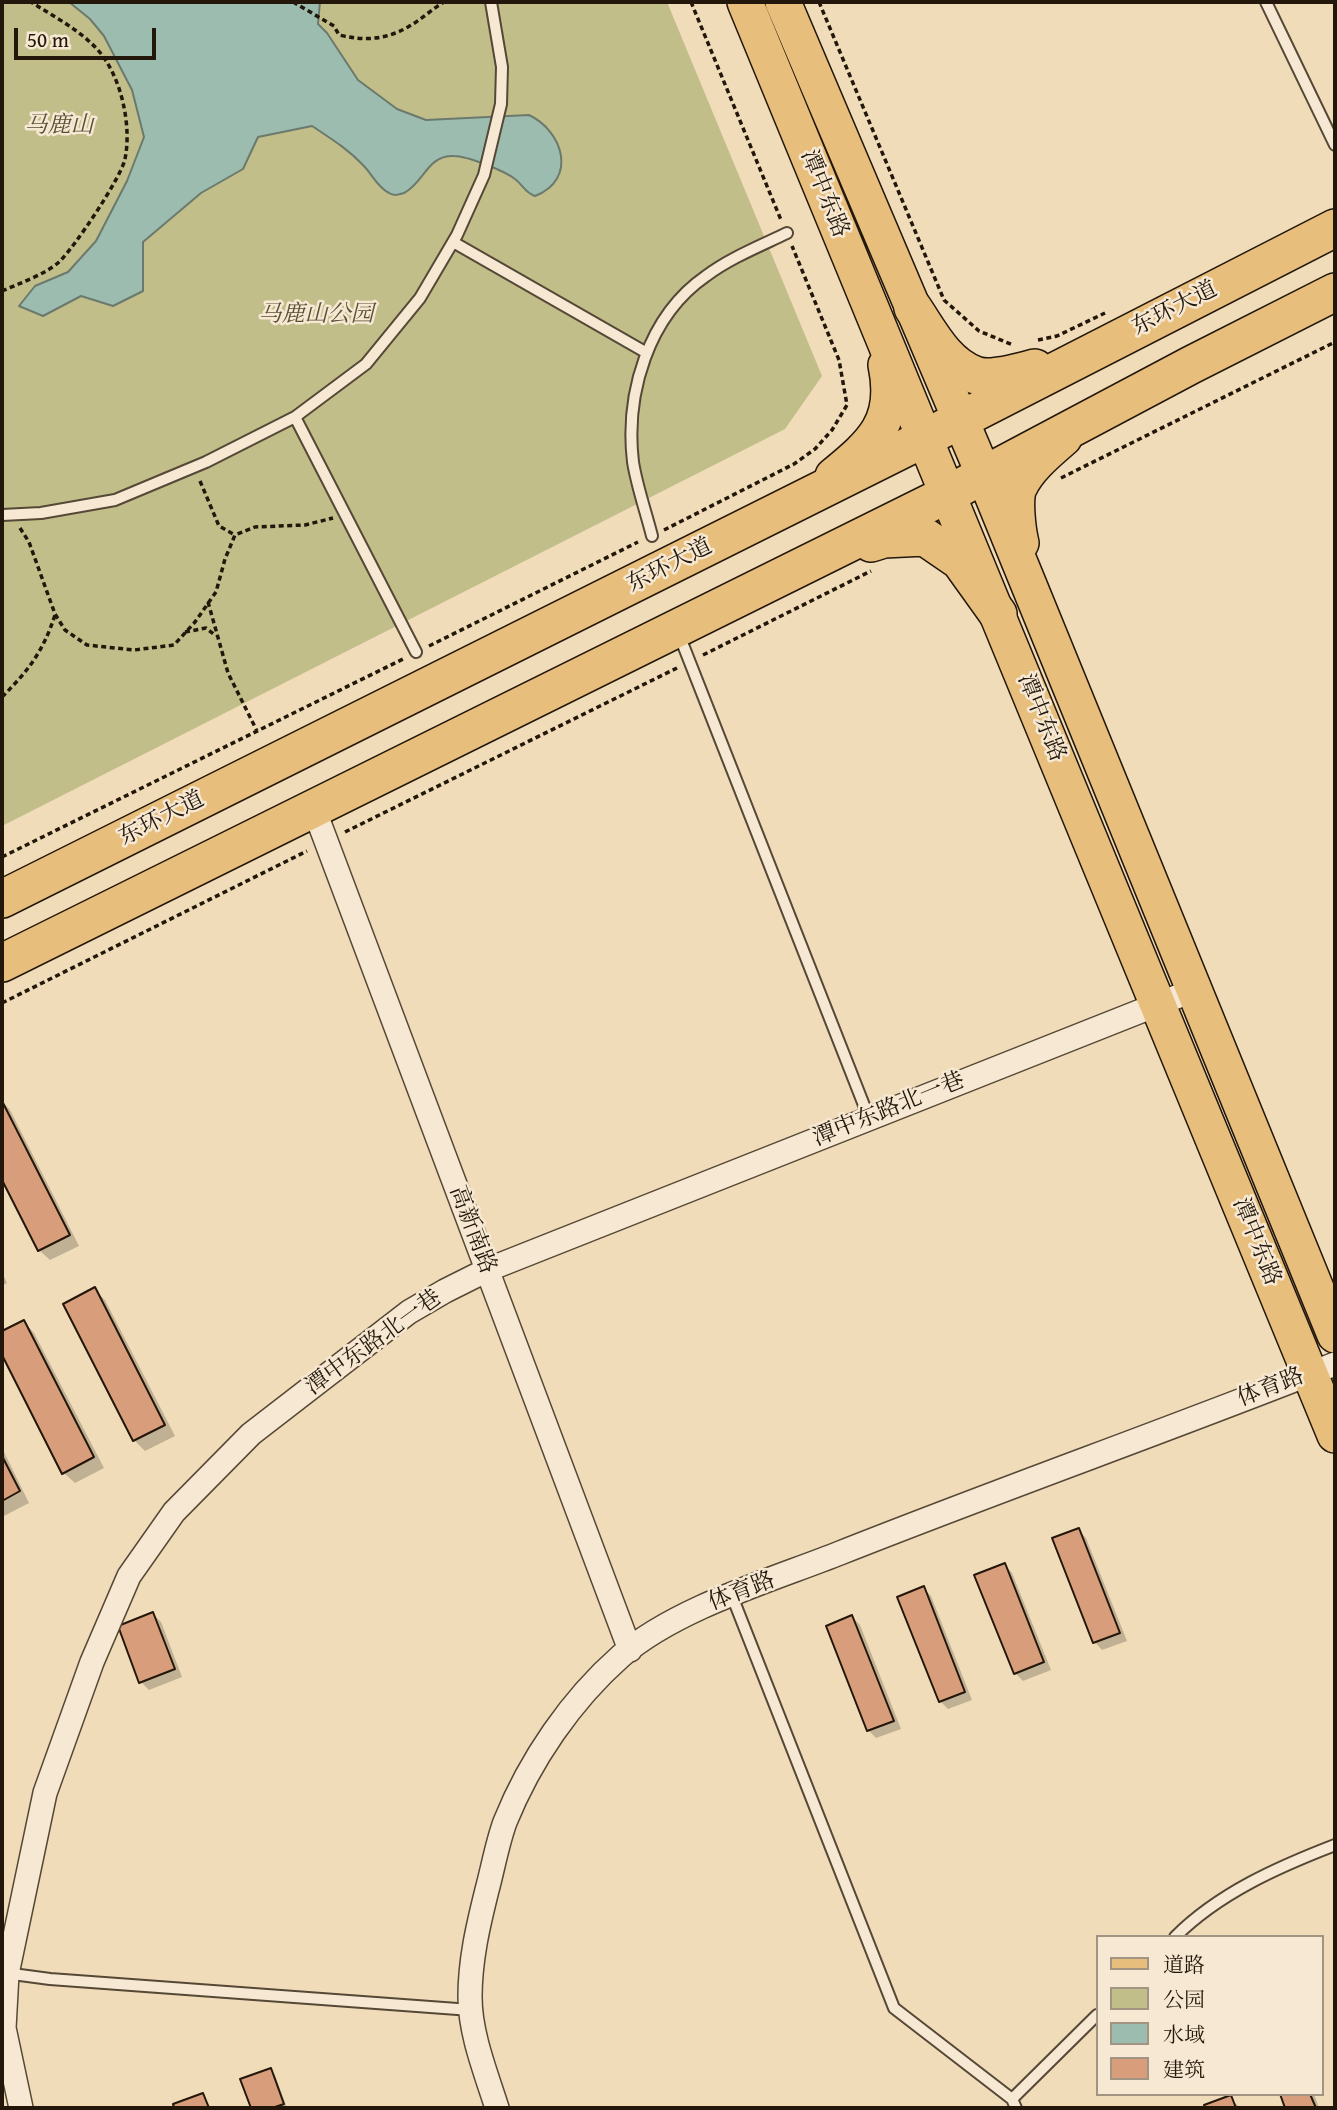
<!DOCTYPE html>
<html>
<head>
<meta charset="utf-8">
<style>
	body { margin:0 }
	#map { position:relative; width:1337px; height:2110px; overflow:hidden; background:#f1dcb9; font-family:"Gentium Book Plus","Noto Serif SC",serif }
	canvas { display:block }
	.frame { position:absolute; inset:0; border:4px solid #22170a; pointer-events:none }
	.legend { position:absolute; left:1096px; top:1935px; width:228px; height:161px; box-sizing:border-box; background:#f6e8d2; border:2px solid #a19482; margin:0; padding:9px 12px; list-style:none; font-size:21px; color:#22170a }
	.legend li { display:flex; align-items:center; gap:14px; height:35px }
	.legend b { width:35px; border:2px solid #a19482 }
	.scale { position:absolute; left:14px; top:28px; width:142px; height:32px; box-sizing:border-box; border:4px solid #22170a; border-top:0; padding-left:9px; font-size:21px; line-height:24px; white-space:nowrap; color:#22170a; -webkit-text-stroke:5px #f6e8d2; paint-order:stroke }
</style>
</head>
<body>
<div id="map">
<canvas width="1337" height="2110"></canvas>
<div class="frame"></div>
<ul class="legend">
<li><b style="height:9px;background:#e8be7c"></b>道路</li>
<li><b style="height:19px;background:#c1be8a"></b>公园</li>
<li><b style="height:19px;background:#9bbcae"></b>水域</li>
<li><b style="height:19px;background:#d89e7b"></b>建筑</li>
</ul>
<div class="scale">50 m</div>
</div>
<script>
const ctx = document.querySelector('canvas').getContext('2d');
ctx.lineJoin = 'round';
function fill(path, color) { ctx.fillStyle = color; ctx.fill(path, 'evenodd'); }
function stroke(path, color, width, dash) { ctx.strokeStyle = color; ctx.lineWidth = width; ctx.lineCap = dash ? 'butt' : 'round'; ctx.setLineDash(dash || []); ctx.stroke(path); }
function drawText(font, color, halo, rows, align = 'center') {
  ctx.font = font + ' "Gentium Book Plus","Noto Serif SC",serif'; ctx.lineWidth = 5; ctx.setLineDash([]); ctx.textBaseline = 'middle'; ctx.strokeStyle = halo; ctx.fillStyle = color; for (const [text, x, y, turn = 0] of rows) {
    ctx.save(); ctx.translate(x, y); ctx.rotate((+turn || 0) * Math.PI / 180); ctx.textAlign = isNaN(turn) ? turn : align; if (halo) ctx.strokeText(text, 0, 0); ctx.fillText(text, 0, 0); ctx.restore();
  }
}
fill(new Path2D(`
	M2,2H667L822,376L785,429L2,826Z`), '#c1be8a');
const water = new Path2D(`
	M69,2H320L318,24L327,33L358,80L397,109L426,120L529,115C563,131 578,179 535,196C525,193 523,185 515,179C505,171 467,156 454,156C427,155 424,183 404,193C398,195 394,196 389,193C377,187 372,174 363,165C348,149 330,138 312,126L258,137L243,169L201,193L143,242V291L113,306L81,296L43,316L19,306L35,286L68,272L96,241L127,181L144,137L132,90L104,36L90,19Z`);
fill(water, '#9bbcae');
stroke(water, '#6b7a6c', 2);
fill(new Path2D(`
	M2,1101L10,1110L79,1246L50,1260L39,1250L2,1176Z
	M2,1272L7,1283L2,1286Z
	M94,1289L105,1300L175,1436L145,1451L134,1440Z
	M24,1322L34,1333L104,1468L75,1483L64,1473L2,1351V1333Z
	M2,1448L29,1503L2,1517Z
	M1078,1530L1086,1538L1127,1641L1102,1650L1095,1642L1054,1539Z
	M1005,1565L1012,1573L1051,1670L1023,1681L1015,1673Z
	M923,1588L931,1596L972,1700L948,1709L940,1701Z
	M153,1614L161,1622L182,1677L149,1690L141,1682Z
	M852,1617L860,1625L901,1729L876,1738L868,1730Z
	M270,2070L275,2075L287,2108H253L242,2080Z
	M1282,2094H1314L1319,2108H1287Z
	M203,2095L211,2108H176L175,2105Z
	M1230,2097L1240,2108H1207L1206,2106Z`), '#0003');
const building = new Path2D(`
	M2,1101L70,1235L38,1251L2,1180Z
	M95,1287L165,1425L133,1441L63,1304Z
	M24,1320L94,1457L62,1474L2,1355V1331Z
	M2,1456L20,1491L2,1501Z
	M1079,1528L1120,1633L1093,1643L1052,1538Z
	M1005,1563L1044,1662L1014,1674L974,1575Z
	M924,1586L965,1692L939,1702L897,1597Z
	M153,1612L175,1669L139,1683L118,1626Z
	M852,1615L894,1721L867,1731L826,1626Z
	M271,2068L284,2104L272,2108H251L240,2079Z
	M203,2093L209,2108H174L173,2104Z
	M1280,2094H1310L1316,2108H1285Z
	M1231,2095L1236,2108H1205L1204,2105Z`);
fill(building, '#d89e7b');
stroke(building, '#22170a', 2);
const service = new Path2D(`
	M1266,2L1335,145
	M453,242L647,353
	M295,417L366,364L420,298L457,235L484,175L501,104L502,67L491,2
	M2,515L41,513L115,500L206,462L295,417L416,652
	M652,536C646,512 637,487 633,462C625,394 648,316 706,276C730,258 760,246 787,233
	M678,632L869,1118
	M732,1596L894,2008L1012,2099L1016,2108
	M1175,1937C1219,1893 1278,1867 1335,1845
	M5,1973L50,1979L471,2010
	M1012,2099L1097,2015`);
const minor = new Path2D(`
	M314,809L630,1650
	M21,2108L4,2028L7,1974L45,1793L92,1662L129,1576L174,1512L251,1434L409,1312L445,1291L487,1270L1194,990
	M497,2108C486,2073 470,2034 470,1997C470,1960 478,1926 487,1890C493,1868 497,1844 505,1822C530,1760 571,1700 621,1656C676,1608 772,1580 840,1553C1004,1488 1171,1429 1335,1364`);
const primary = new Path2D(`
	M745,2L1335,1435
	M783,2L984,475L1335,1335
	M833,476C873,443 898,422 886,365
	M1021,543C1018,531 1014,498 1019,488C1028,468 1048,452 1064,438`);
const trunk = new Path2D(`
	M913,308C930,333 945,364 975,375C991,381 1019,372 1035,368
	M871,543L884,539L925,537L960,561L998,614
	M2,899L925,438L1335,228
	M2,963L948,494L1191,365L1335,292`);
stroke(service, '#564836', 14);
stroke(minor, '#564836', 26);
stroke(primary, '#22170a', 38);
stroke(trunk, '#22170a', 40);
stroke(new Path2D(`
	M293,2L334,26L339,35C364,41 385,40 408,27C421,20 432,9 444,2
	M691,2L781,220
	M819,2L944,300L979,331L1013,345
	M2,291C18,284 46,274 59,262C74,248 121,178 125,159C132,125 121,74 96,48C78,29 53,16 31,2
	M1038,340L1057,336L1105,313
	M1061,478L1335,342
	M200,481L219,526L235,535
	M20,528L29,542L55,614L65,630L87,645L134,650L174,645L195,622L216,592L225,559L235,535L255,527L305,525L333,518
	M664,530L794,464L815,449L832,430L847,405L839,360L792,246
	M208,602L228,673L257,731
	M185,632L206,628L216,636
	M429,646L638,542
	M703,655L871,571
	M2,697C28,671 43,652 55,615
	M345,832L677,668
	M2,857L403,659
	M2,1003L307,851`), '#22170a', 3.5, [5, 3.5]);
stroke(service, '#f6e8d2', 10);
stroke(minor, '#f6e8d2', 23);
stroke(primary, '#e8be7c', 35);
stroke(trunk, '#e8be7c', 37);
drawText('italic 23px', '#5a5137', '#f6e8d2', [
	["马鹿山",59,126],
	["马鹿山公园",316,315]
]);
drawText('23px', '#22170a', '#f6e8d2', [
	["潭中东路",824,194,68],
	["东环大道",1175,309,-27],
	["东环大道",670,566,-27],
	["潭中东路",1041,718,68],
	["东环大道",162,819,-27],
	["潭中东路北一巷",889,1110,-22],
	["高新南路",472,1230,69],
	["潭中东路",1256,1242,68],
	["潭中东路北一巷",374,1343,-36],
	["体育路",1271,1388,-21],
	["体育路",742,1592,-21]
]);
</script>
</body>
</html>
